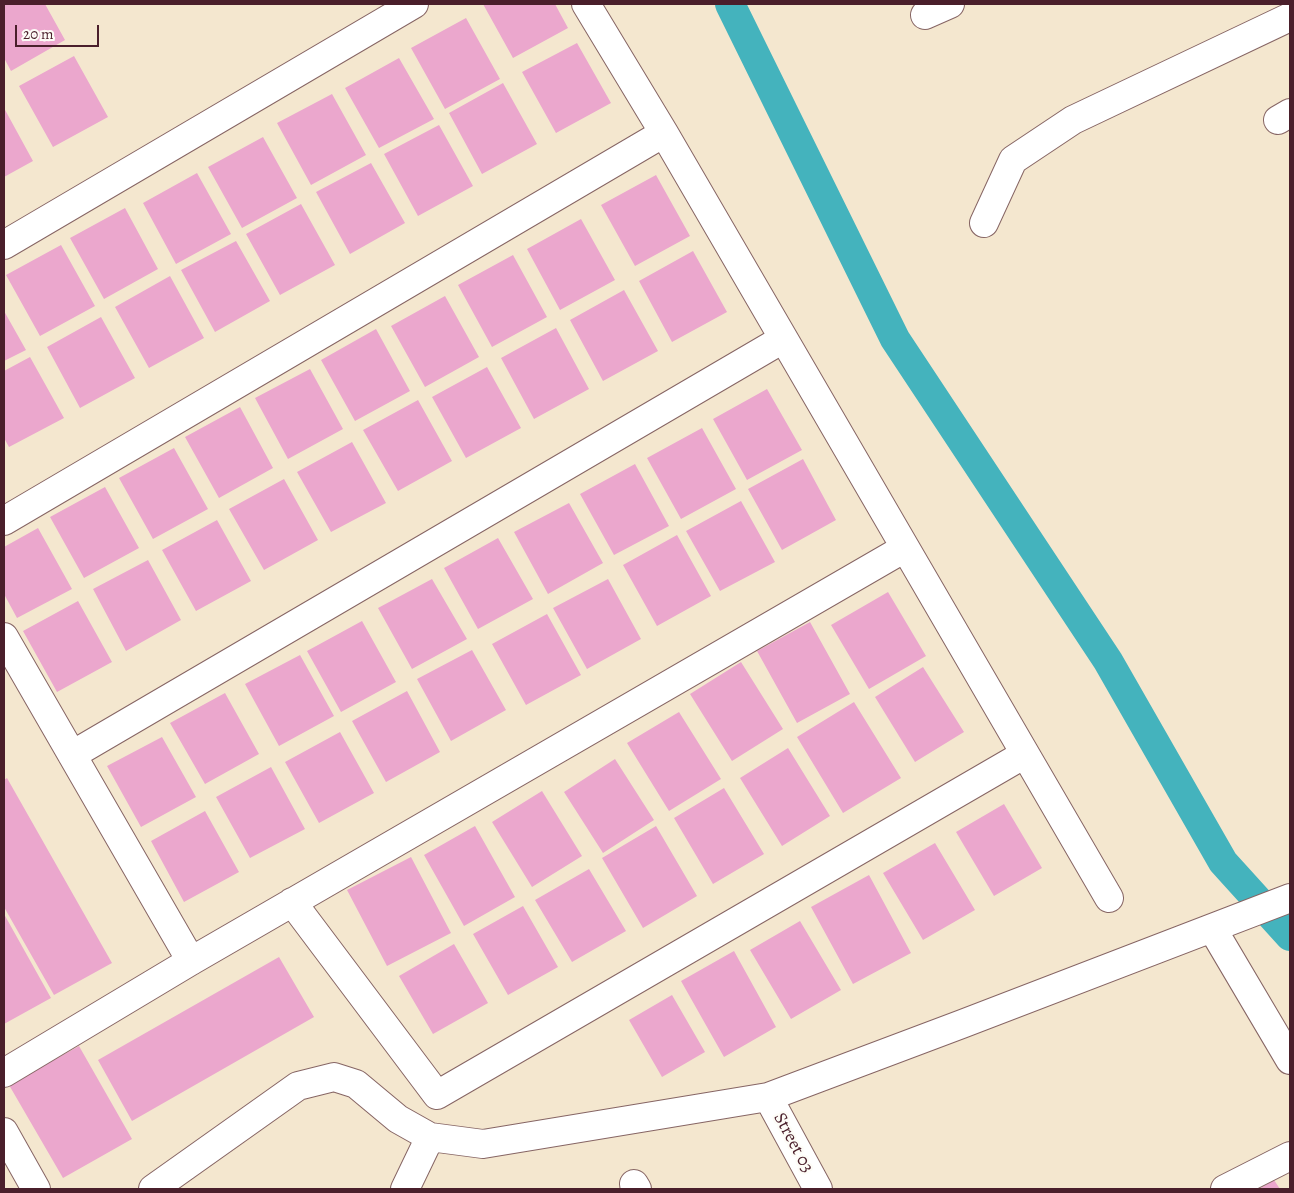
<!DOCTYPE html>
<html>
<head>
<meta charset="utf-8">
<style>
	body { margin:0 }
	#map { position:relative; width:1294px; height:1193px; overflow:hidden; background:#f4e7cf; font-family:Alegreya,serif }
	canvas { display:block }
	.frame { position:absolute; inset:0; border:5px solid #4a1f2b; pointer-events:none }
	.scale { position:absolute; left:15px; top:25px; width:84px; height:22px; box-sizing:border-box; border:2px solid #4a1f2b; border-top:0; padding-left:6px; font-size:15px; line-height:18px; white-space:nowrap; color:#4a1f2b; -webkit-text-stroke:4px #fdfcf7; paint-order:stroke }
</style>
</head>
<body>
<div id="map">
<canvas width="1294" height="1193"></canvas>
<div class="frame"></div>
<div class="scale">20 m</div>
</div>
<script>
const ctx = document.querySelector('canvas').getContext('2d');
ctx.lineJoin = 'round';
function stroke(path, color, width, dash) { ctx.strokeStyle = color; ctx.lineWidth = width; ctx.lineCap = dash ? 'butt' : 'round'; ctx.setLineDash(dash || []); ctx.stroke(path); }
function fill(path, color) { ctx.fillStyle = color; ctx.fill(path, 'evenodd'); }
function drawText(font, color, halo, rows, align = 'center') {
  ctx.font = font + ' Alegreya,serif'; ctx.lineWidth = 4.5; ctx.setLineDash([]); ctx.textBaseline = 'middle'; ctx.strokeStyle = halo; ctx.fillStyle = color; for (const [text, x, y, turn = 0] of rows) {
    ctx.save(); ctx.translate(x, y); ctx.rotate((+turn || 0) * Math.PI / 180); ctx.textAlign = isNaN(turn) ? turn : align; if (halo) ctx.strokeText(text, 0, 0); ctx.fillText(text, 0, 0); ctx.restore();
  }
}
stroke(new Path2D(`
	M730,4L895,339L1108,661L1223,862L1290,936`), '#44b3bd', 30);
fill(new Path2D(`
	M4,4H45L65,40L11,71L4,58Z
	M483,4H555L568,28L513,58Z
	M466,18L500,79L445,109L411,48Z
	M577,43L611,103L556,133L522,72Z
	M74,56L108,117L53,147L19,86Z
	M399,58L434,119L379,148L345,88Z
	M503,83L537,144L482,174L449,113Z
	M332,94L366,155L311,185L277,123Z
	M4,108L33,161L4,177Z
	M439,125L473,186L418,216L384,154Z
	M263,137L297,198L242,228L208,167Z
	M371,163L405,223L350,254L316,192Z
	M197,173L231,234L176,264L143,203Z
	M656,175L690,236L635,266L601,205Z
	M301,204L335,265L280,295L246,234Z
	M125,208L158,269L104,299L70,238Z
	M581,219L615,280L560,310L527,249Z
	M236,241L270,301L215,332L181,270Z
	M61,245L95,306L40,336L6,275Z
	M693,251L727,312L672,342L639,281Z
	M513,255L547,317L492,347L458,285Z
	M170,276L204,338L149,368L115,307Z
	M624,290L658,351L603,381L570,320Z
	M445,296L479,357L425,387L391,326Z
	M4,311L26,350L4,361Z
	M101,317L135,378L80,408L47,347Z
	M556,328L589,389L534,419L501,358Z
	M376,329L410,391L355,421L321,360Z
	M30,357L64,418L9,447L4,438V371Z
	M487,367L521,428L466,458L432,397Z
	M310,369L343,429L288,459L255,398Z
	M767,389L802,450L747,480L713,419Z
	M418,400L452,461L398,491L363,430Z
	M240,407L273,468L219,498L185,437Z
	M702,428L736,489L681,519L647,458Z
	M352,442L386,503L331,532L297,472Z
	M174,448L208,509L153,539L119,478Z
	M803,459L836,520L782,550L748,489Z
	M635,464L669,526L614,555L580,494Z
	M284,479L318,540L264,570L229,509Z
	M105,487L139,548L84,578L50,517Z
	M741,501L775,562L720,591L686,531Z
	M569,503L603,563L548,594L514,532Z
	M217,520L251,581L196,611L162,550Z
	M38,528L72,589L17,618L4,594V547Z
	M677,535L711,596L657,626L623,565Z
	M498,538L533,599L478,629L444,568Z
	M148,560L181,620L126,651L93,589Z
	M432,579L467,639L412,669L378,608Z
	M608,579L641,639L587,669L553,608Z
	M888,592L926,656L869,689L831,625Z
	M78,601L112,662L57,692L23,631Z
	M547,614L581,675L526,705L492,644Z
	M362,621L396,682L341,712L307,651Z
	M810,622L850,694L797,723L757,651Z
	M472,650L506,710L451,741L417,679Z
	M300,655L334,716L279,746L245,684Z
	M741,662L783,729L732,761L690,694Z
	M923,667L964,732L915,762L875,697Z
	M407,691L440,752L386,782L352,721Z
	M225,693L259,754L205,784L170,723Z
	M854,702L901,778L843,813L797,737Z
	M679,712L721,779L669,811L627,743Z
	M340,732L374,793L319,823L285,762Z
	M162,737L196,797L141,827L107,766Z
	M788,748L830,816L782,846L740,778Z
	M615,759L654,820L603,853L564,792Z
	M271,767L305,829L250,858L216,797Z
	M7,778L112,963L54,995L4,907V780Z
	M724,788L764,854L713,884L674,818Z
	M542,791L582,856L532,887L492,822Z
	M1004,804L1042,868L994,896L956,832Z
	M205,811L239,872L184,902L151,841Z
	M475,826L515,897L464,926L424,855Z
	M656,826L697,896L643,928L602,858Z
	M935,843L975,910L923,940L883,873Z
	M411,857L451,933L387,966L347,890Z
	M589,869L626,931L572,962L535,900Z
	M869,875L911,953L853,984L811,907Z
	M523,906L558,967L508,995L473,934Z
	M4,914L51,998L4,1024Z
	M800,921L841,990L791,1019L750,950Z
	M454,944L488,1003L433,1034L399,976Z
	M734,951L776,1027L724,1057L681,981Z
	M279,957L314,1017L132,1121L98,1060Z
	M672,995L705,1052L662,1077L629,1020Z
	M79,1046L132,1139L63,1178L9,1085Z
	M1274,1180L1280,1189H1259Z`), '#eba7cd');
const minor = new Path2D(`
	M586,4L664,133L1109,898
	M925,15L950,4
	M1278,120L1290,113
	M984,223L1013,160L1073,120L1290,17
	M4,245L414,4
	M4,521L664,133
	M4,637L191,961
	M72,755L783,339
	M292,902L437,1095L1025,754
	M1212,928L1290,1060
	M4,1073L191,961L905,548
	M768,1097L818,1189
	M4,1132L36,1189
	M634,1184L637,1189
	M153,1189L298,1086L334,1077L356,1084L398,1119L430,1137L483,1144L768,1097L962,1024L1290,898
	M405,1189L430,1137
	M1225,1189L1290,1156`);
stroke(minor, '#866564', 30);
stroke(minor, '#fff', 28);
drawText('18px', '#4a1f2b', '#fdfcf7', [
	["Street 03",793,1143,62]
]);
</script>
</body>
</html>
